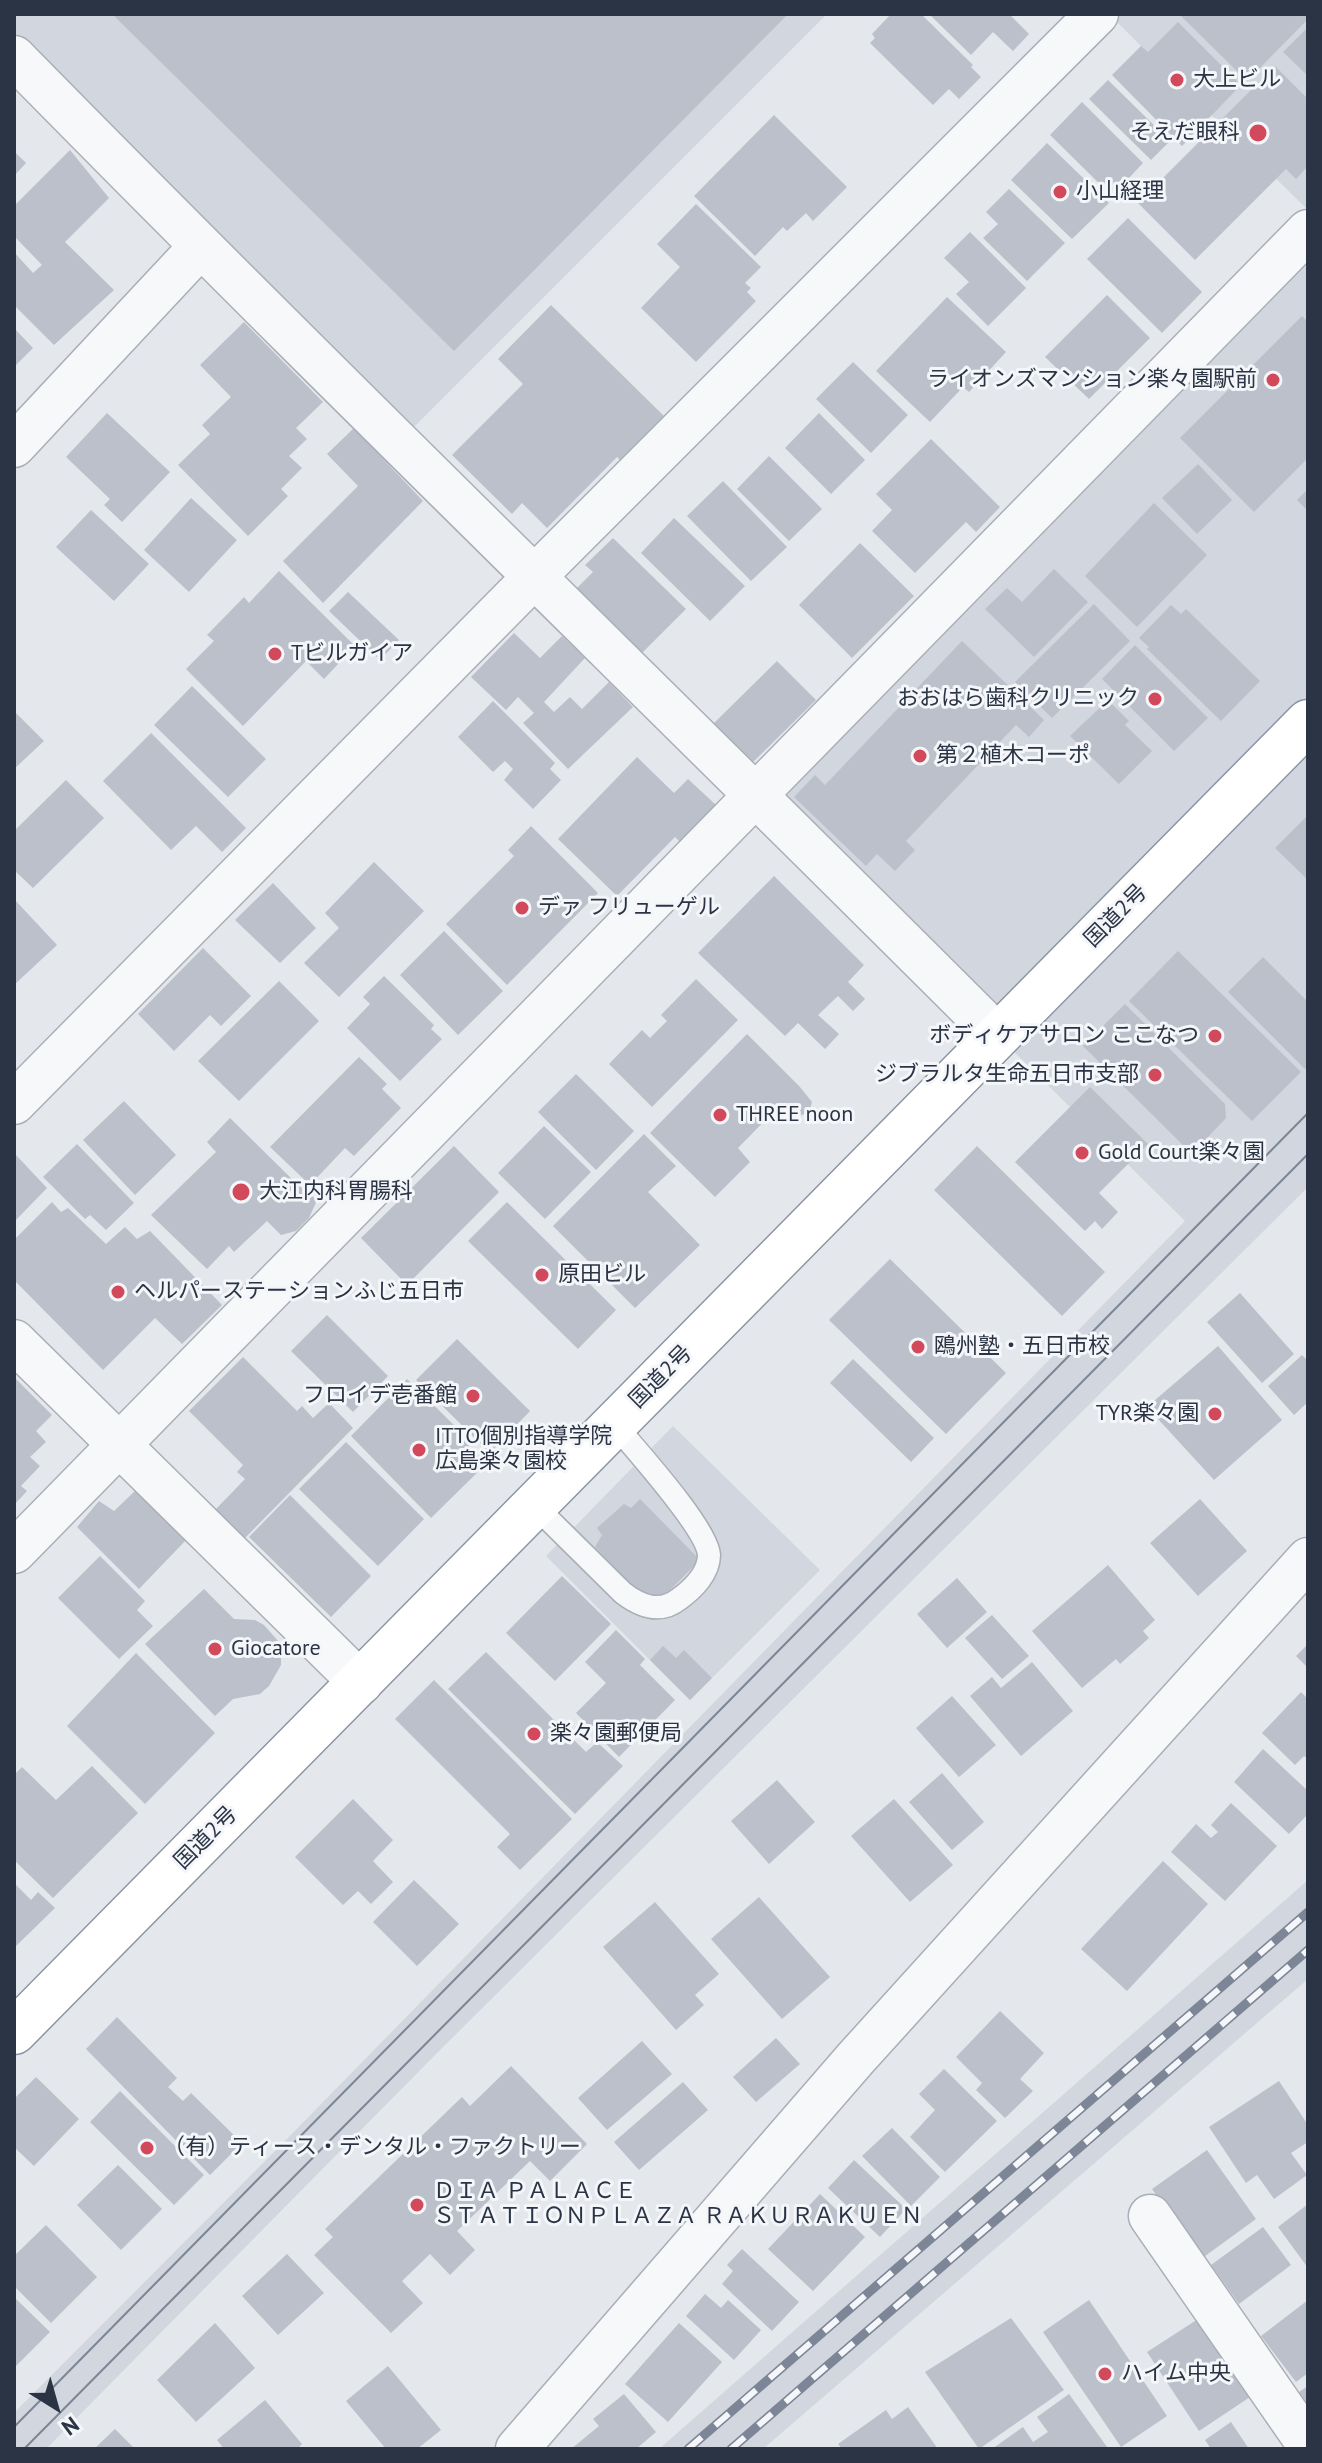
<!DOCTYPE html>
<html>
<head>
<meta charset="utf-8">
<style>
	body { margin:0 }
	#map { position:relative; width:1322px; height:2463px; overflow:hidden; background:#e4e7ec; font-family:"PT Sans",sans-serif }
	canvas { display:block }
	.frame { position:absolute; inset:0; border:16px solid #2b3445; pointer-events:none }
	.north { position:absolute; left:16px; top:2367px; width:80px; height:80px; -webkit-text-stroke:6px #f4f6f9; paint-order:stroke; rotate:143deg; font-size:22px; font-weight:700; line-height:32px; text-align:center; color:#2b3445 }
	.north::after { content:''; display:block; margin:auto; width:28px; height:36px; background:#2b3445; clip-path:polygon(50% 0,100% 100%,50% 72%,0 100%) }
</style>
</head>
<body>
<div id="map">
<canvas width="1322" height="2463"></canvas>
<div class="frame"></div>
<div class="north">N</div>
</div>
<script>
const ctx = document.querySelector('canvas').getContext('2d');
ctx.lineJoin = 'round';
function fill(path, color) { ctx.fillStyle = color; ctx.fill(path, 'evenodd'); }
function stroke(path, color, width, dash) { ctx.strokeStyle = color; ctx.lineWidth = width; ctx.lineCap = dash ? 'butt' : 'round'; ctx.setLineDash(dash || []); ctx.stroke(path); }
function drawText(font, color, halo, rows, align = 'center') {
  ctx.font = font + ' "PT Sans","Noto Sans JP",sans-serif'; ctx.lineWidth = 6; ctx.setLineDash([]); ctx.textBaseline = 'middle'; ctx.strokeStyle = halo; ctx.fillStyle = color; for (const [text, x, y, turn = 0] of rows) {
    ctx.save(); ctx.translate(x, y); ctx.rotate((+turn || 0) * Math.PI / 180); ctx.textAlign = isNaN(turn) ? turn : align; if (halo) ctx.strokeText(text, 0, 0); ctx.fillText(text, 0, 0); ctx.restore();
  }
}
fill(new Path2D(`
	M14,14H827L408,433L14,54Z
	M1109,14H1308V210L1141,46Z
	M1308,237V1187L436,2054L46,2449H14V2413L282,2144L1185,1221L756,796Z
	M673,1426L820,1570L690,1700L546,1556Z
	M1308,1880V1979L763,2449H659Z`), '#d2d6de');
fill(new Path2D(`
	M112,14H788L454,351Z
	M891,14H921L973,65L971,67L981,77L959,99L949,89L933,105L870,43L875,38L872,34Z
	M929,14H1009L1029,34L1013,51L993,32L971,55Z
	M1179,14H1308V19L1247,81Z
	M1178,22L1241,85L1182,146L1112,75L1141,46L1148,52Z
	M1308,27V76L1283,52Z
	M1275,66L1308,99V166L1296,179L1286,169L1195,260L1138,203Z
	M1108,80L1170,141L1151,160L1089,99Z
	M1082,102L1143,163L1112,196L1050,135Z
	M774,115L847,187L813,221L806,213L787,231L783,227L755,256L694,196Z
	M1047,143L1109,203L1072,239L1011,180Z
	M70,150L109,198L65,242L114,290L54,345L14,305V252L33,273L42,265L14,236V206Z
	M14,151L26,163L14,176Z
	M1009,189L1065,243L1027,281L983,238L998,224L986,212Z
	M696,204L761,267L745,283L751,288L747,292L756,301L696,362L641,308L680,267L657,244Z
	M1128,218L1202,292L1162,333L1087,259Z
	M970,232L1026,288L988,326L956,294L969,282L944,258Z
	M1107,295L1150,338L1089,399L1045,357Z
	M947,297L1006,352L969,392L963,387L930,422L876,371Z
	M551,305L665,417L622,462L617,457L547,528L522,503L512,514L452,455L523,384L498,359Z
	M1302,316L1308,322V458L1254,512L1180,438Z
	M244,322L323,402L296,428L307,439L289,456L302,468L281,489L288,496L248,536L178,465L210,434L202,425L231,397L200,365Z
	M14,328L33,348L14,367Z
	M853,362L908,415L871,453L816,399Z
	M107,413L170,472L122,522L104,505L110,499L66,457Z
	M819,413L865,460L831,494L785,448Z
	M354,428L423,501L323,603L283,561L358,486L327,454Z
	M931,439L1000,507L976,532L966,522L915,573L872,531L892,510L876,494Z
	M769,456L822,509L789,541L737,489Z
	M1198,464L1232,500L1197,534L1162,498Z
	M723,481L787,547L751,581L687,516Z
	M1308,489V511L1297,500Z
	M191,498L237,540L189,592L144,550Z
	M1154,503L1207,555L1137,627L1085,576Z
	M91,510L149,564L114,601L56,547Z
	M674,518L745,586L710,621L641,553Z
	M613,538L686,609L642,653L577,588L593,572L585,565Z
	M860,543L914,596L852,658L799,605Z
	M1054,569L1088,602L1034,657L985,609L1007,588L1022,602Z
	M279,571L355,646L324,679L306,661L243,726L186,669L214,641L207,635L244,597L249,603Z
	M348,592L399,640L380,660L329,611Z
	M1094,604L1130,641L1052,718L1015,682Z
	M1171,605L1181,614L1186,609L1260,681L1221,721L1147,649L1149,647L1139,638Z
	M514,633L540,658L562,636L585,658L544,702L554,712L570,697L582,709L609,682L633,707L568,769L523,723L534,713L518,697L506,710L471,677Z
	M962,641L1044,720L1029,737L1016,725L906,841L915,850L895,871L877,854L866,866L794,797L815,775L825,785Z
	M1135,645L1208,718L1174,751L1102,679Z
	M777,661L816,700L752,763L713,724Z
	M192,686L266,759L228,797L154,725Z
	M1108,700L1129,721L1125,725L1152,751L1119,784L1070,736Z
	M493,701L555,763L550,769L561,780L533,809L504,780L513,769L505,761L493,772L458,737Z
	M14,711L44,741L14,769Z
	M151,733L246,828L222,852L196,826L171,850L103,781Z
	M637,757L674,793L688,779L716,805L680,842L675,837L617,896L558,839Z
	M66,780L104,818L33,888L14,870V831Z
	M1308,815V880L1275,848Z
	M531,826L598,893L507,985L446,924L514,856L508,850Z
	M374,862L424,911L339,997L304,963L339,928L325,913Z
	M774,876L864,965L848,982L865,999L853,1011L838,996L818,1015L839,1034L825,1049L798,1023L785,1036L698,953Z
	M273,883L316,928L280,963L235,920Z
	M14,899L57,945L14,985Z
	M444,931L503,991L458,1035L400,975Z
	M203,948L251,996L221,1026L210,1015L174,1051L138,1014Z
	M1178,951L1301,1072L1252,1121L1129,1001Z
	M1263,957L1308,1002V1066L1305,1069L1228,992Z
	M384,976L434,1025L431,1029L442,1039L400,1081L347,1028L370,1004L363,997Z
	M696,979L738,1020L652,1107L609,1064L642,1030L650,1038L667,1021L661,1015Z
	M279,981L319,1021L239,1101L198,1061Z
	M1125,1004L1225,1104L1226,1118L1192,1154L1083,1046Z
	M747,1034L800,1087L812,1102L809,1113L797,1116L781,1104L738,1148L750,1162L715,1197L650,1133Z
	M359,1057L387,1084L382,1089L401,1108L354,1156L345,1148L310,1185L270,1147Z
	M576,1074L634,1131L596,1170L538,1112Z
	M1090,1087L1148,1144L1099,1193L1118,1212L1102,1229L1095,1221L1085,1231L1015,1162Z
	M124,1101L176,1155L135,1195L83,1140Z
	M230,1118L297,1184L317,1200L309,1218L296,1231L281,1235L267,1221L234,1252L229,1246L207,1269L151,1215L216,1152L207,1142Z
	M544,1126L591,1172L545,1219L498,1173Z
	M644,1134L676,1166L648,1192L700,1245L635,1308L553,1226Z
	M77,1144L134,1203L106,1230L90,1215L85,1219L43,1177Z
	M454,1146L499,1192L407,1285L361,1238Z
	M977,1146L1105,1272L1062,1316L934,1190Z
	M14,1153L47,1188L14,1222Z
	M52,1202L61,1212L68,1208L106,1244L125,1227L137,1239L150,1231L222,1305L182,1344L155,1318L103,1370L14,1280V1240Z
	M507,1202L616,1310L578,1349L468,1241Z
	M890,1259L1006,1373L946,1434L829,1320Z
	M1240,1293L1294,1354L1262,1383L1207,1322Z
	M327,1315L388,1376L353,1412L291,1351Z
	M457,1339L530,1411L490,1453L416,1380Z
	M1218,1346L1282,1420L1214,1480L1147,1407Z
	M1302,1355L1308,1361V1402L1294,1415L1268,1386Z
	M243,1357L297,1411L302,1406L313,1418L329,1403L353,1428L245,1538L216,1509L245,1479L237,1472L243,1465L189,1411Z
	M853,1359L934,1438L911,1462L830,1383Z
	M14,1377L52,1415L36,1431L46,1442L30,1457L40,1466L21,1486L27,1491L14,1505Z
	M407,1379L459,1430L460,1436L486,1464L431,1518L351,1436Z
	M346,1442L424,1519L378,1566L299,1489Z
	M135,1491L187,1539L139,1589L77,1527L99,1501L114,1511Z
	M290,1495L371,1576L331,1617L249,1537Z
	M640,1499L700,1560L664,1596L640,1594L595,1547L602,1535L597,1528L624,1504L631,1508Z
	M1200,1499L1247,1551L1198,1596L1150,1543Z
	M100,1556L145,1601L137,1610L153,1626L119,1659L58,1598Z
	M1108,1565L1155,1620L1143,1631L1149,1638L1120,1664L1116,1659L1082,1688L1032,1631Z
	M562,1576L611,1624L555,1681L506,1633Z
	M957,1578L987,1612L947,1648L917,1614Z
	M204,1589L234,1619L255,1620L264,1625L279,1642L281,1654V1665L269,1686L260,1694L233,1699L215,1716L145,1644Z
	M992,1615L1029,1656L1002,1679L965,1638Z
	M616,1630L645,1659L640,1665L675,1700L619,1757L576,1713L606,1683L585,1662Z
	M1308,1644V1668L1296,1656Z
	M663,1646L676,1658L684,1650L712,1678L690,1700L650,1660Z
	M486,1652L586,1752L597,1742L623,1766L575,1814L448,1689Z
	M136,1653L215,1733L145,1804L67,1726Z
	M1032,1662L1073,1711L1021,1756L970,1696L992,1677L1001,1688Z
	M434,1680L572,1819L520,1870L497,1847L510,1834L395,1719Z
	M1301,1692L1308,1699V1759L1304,1756L1295,1765L1262,1733Z
	M952,1696L996,1745L959,1777L916,1728Z
	M1263,1749L1308,1791V1814L1289,1834L1234,1782Z
	M92,1766L138,1813L53,1898L14,1860V1775L22,1767L56,1800Z
	M942,1773L984,1822L952,1850L909,1802Z
	M777,1780L815,1822L769,1864L731,1821Z
	M353,1799L393,1840L373,1861L393,1882L371,1904L358,1891L343,1905L295,1857Z
	M894,1799L953,1865L910,1902L851,1836Z
	M1231,1803L1277,1846L1225,1901L1171,1852L1196,1824L1211,1838L1218,1832L1211,1825Z
	M1163,1861L1208,1904L1127,1991L1081,1949Z
	M414,1880L459,1924L417,1966L373,1922Z
	M14,1883L31,1900L38,1892L55,1908L14,1948Z
	M759,1897L830,1977L782,2019L711,1939Z
	M655,1902L719,1974L695,1995L704,2005L676,2030L603,1947Z
	M1000,2011L1044,2053L1020,2079L1033,2091L1005,2118L976,2090L982,2083L956,2057Z
	M117,2017L177,2078L168,2087L183,2101L191,2093L242,2143L210,2175L86,2049Z
	M776,2038L800,2064L756,2102L733,2077Z
	M642,2041L672,2074L607,2130L578,2098Z
	M511,2066L587,2144L550,2181L530,2161L457,2231L475,2250L450,2275L430,2254L402,2281L423,2303L391,2333L314,2255L333,2237L325,2229L462,2097L470,2106Z
	M944,2069L997,2121L945,2172L910,2137L935,2110L919,2094Z
	M36,2077L79,2119L34,2166L14,2147V2099Z
	M1279,2081L1308,2125V2142L1291,2153L1307,2175L1274,2199L1257,2175L1246,2183L1209,2127Z
	M683,2082L708,2110L639,2170L614,2142Z
	M120,2091L204,2175L174,2205L90,2122Z
	M892,2128L940,2177L911,2206L862,2156Z
	M1207,2150L1256,2219L1201,2259L1152,2189Z
	M854,2160L906,2209L880,2237L828,2188Z
	M118,2165L162,2209L121,2250L77,2205Z
	M820,2194L865,2237L813,2291L768,2249Z
	M1308,2204V2268L1278,2227Z
	M46,2225L97,2277L51,2323L14,2286V2256Z
	M1263,2227L1291,2265L1239,2304L1211,2265Z
	M742,2249L799,2302L772,2331L722,2284L733,2271L727,2265Z
	M287,2254L324,2293L278,2335L242,2296Z
	M705,2294L721,2308L728,2300L761,2330L734,2360L686,2316Z
	M14,2297L50,2332L14,2368Z
	M1089,2300L1167,2416L1121,2447L1043,2332Z
	M1308,2300V2373L1296,2382L1261,2336Z
	M1011,2318L1064,2390L979,2449L925,2372Z
	M1198,2319L1250,2397L1199,2431L1147,2352Z
	M215,2323L255,2368L196,2422L157,2380Z
	M679,2323L722,2362L668,2422L625,2384Z
	M388,2366L441,2430L417,2449H386L346,2401Z
	M1308,2386V2405L1299,2392Z
	M624,2394L656,2432L636,2449H571L599,2426L593,2419Z
	M1069,2394L1107,2447L992,2449L1023,2427L1033,2442L1048,2432L1037,2417Z
	M265,2400L302,2444L297,2449H224L217,2440Z
	M908,2407L938,2449H842L838,2444L886,2410L892,2419Z
	M1231,2422L1249,2449H1211L1205,2440Z
	M115,2429L135,2449H94Z`), '#bbc0ca');
const service = new Path2D(`
	M535,1506L623,1593C640,1606 660,1614 679,1599C693,1589 709,1573 709,1555C707,1528 635,1449 615,1425`);
const minor = new Path2D(`
	M14,57C338,387 671,709 998,1036
	M14,446L200,247
	M14,1103L535,576L1097,14
	M14,1341L361,1683
	M14,1552L1308,231
	M1150,2216L1308,2444
	M517,2449L856,2058L1308,1559`);
const trunk = new Path2D(`
	M14,2032L1308,722`);
stroke(service, '#a9aeb7', 25);
stroke(minor, '#a9aeb7', 45);
stroke(trunk, '#8b94a3', 47);
stroke(service, '#f7f8fa', 22);
stroke(minor, '#f7f8fa', 42);
stroke(trunk, '#fff', 44);
stroke(new Path2D(`
	M14,2427L1308,1113
	M24,2449L1308,1154`), '#7d8696', 2);
const rail = new Path2D(`
	M688,2449L1308,1912
	M731,2449L1308,1950`);
stroke(rail, '#7d8696', 9);
stroke(rail, '#f4f6f9', 6, [18]);
for (const [x, y, r, color] of [
	[1177,80,8,"#d1495b"],
	[1258,133,10,"#d1495b"],
	[1060,192,8,"#d1495b"],
	[1273,380,8,"#d1495b"],
	[275,654,8,"#d1495b"],
	[1155,699,8,"#d1495b"],
	[920,756,8,"#d1495b"],
	[522,908,8,"#d1495b"],
	[1215,1036,8,"#d1495b"],
	[1155,1075,8,"#d1495b"],
	[720,1115,8,"#d1495b"],
	[1082,1153,8,"#d1495b"],
	[241,1192,10,"#d1495b"],
	[542,1275,8,"#d1495b"],
	[118,1292,8,"#d1495b"],
	[918,1347,8,"#d1495b"],
	[473,1396,8,"#d1495b"],
	[1215,1414,8,"#d1495b"],
	[419,1450,8,"#d1495b"],
	[215,1649,8,"#d1495b"],
	[534,1734,8,"#d1495b"],
	[147,2148,8,"#d1495b"],
	[417,2205,8,"#d1495b"],
	[1105,2374,8,"#d1495b"]
]) { const dot = new Path2D(); dot.arc(x, y, r, 0, 2 * Math.PI); ctx.fillStyle = color; ctx.fill(dot); stroke(dot, '#f4f6f9', 3); }
drawText('22px', '#2b3445', '#f4f6f9', [
	["大上ビル",1193,80],
	["そえだ眼科",1240,133,"right"],
	["小山経理",1076,192],
	["ライオンズマンション楽々園駅前",1257,380,"right"],
	["Tビルガイア",291,654],
	["おおはら歯科クリニック",1139,699,"right"],
	["第２植木コーポ",936,756],
	["デァ フリューゲル",538,908],
	["ボディケアサロン ここなつ",1199,1036,"right"],
	["ジブラルタ生命五日市支部",1139,1075,"right"],
	["THREE noon",736,1115],
	["Gold Court楽々園",1098,1153],
	["大江内科胃腸科",259,1192],
	["原田ビル",558,1275],
	["ヘルパーステーションふじ五日市",134,1292],
	["鴎州塾・五日市校",934,1347],
	["フロイデ壱番館",457,1396,"right"],
	["TYR楽々園",1199,1414,"right"],
	["ITTO個別指導学院",435,1437],
	["広島楽々園校",435,1462],
	["Giocatore",231,1649],
	["楽々園郵便局",550,1734],
	["（有）ティース・デンタル・ファクトリー",163,2148],
	["ＤＩＡ ＰＡＬＡＣＥ",433,2192],
	["ＳＴＡＴＩＯＮＰＬＡＺＡ ＲＡＫＵＲＡＫＵＥＮ",433,2217],
	["ハイム中央",1121,2374]
], 'left');
drawText('22px', '#2b3445', '#f4f6f9', [
	["国道2号",1116,916,-45],
	["国道2号",661,1377,-45],
	["国道2号",206,1838,-45]
]);
</script>
</body>
</html>
